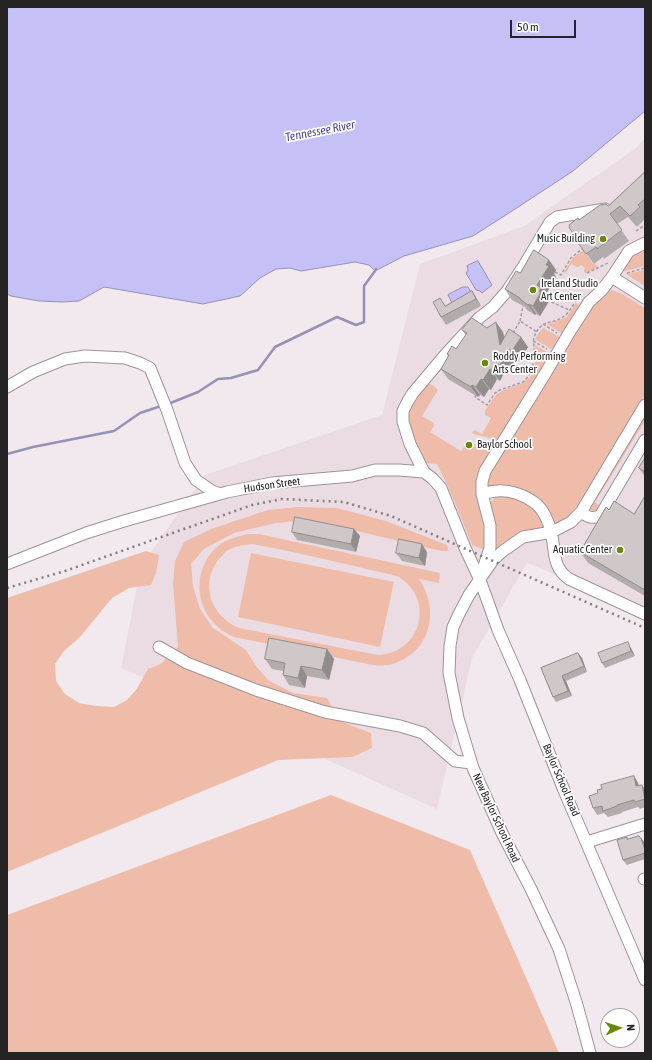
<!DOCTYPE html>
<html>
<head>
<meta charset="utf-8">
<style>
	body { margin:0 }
	#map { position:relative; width:652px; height:1060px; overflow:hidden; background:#f1e9ed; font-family:"Asap Condensed",sans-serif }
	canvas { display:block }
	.frame { position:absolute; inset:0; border:8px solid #262325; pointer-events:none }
	.north { position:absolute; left:600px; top:1008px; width:40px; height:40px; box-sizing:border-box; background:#fff; border:1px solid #a8a7a8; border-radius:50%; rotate:87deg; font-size:11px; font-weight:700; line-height:16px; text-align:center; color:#262325 }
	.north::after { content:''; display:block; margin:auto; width:14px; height:18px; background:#698905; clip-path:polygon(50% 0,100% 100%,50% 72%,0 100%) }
	.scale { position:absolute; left:510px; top:20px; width:66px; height:18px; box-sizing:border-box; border:2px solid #262325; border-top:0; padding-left:5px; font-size:12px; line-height:14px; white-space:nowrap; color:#262325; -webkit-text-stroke:3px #fff; paint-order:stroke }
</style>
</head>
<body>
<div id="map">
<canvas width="652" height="1060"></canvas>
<div class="frame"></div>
<div class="north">N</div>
<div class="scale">50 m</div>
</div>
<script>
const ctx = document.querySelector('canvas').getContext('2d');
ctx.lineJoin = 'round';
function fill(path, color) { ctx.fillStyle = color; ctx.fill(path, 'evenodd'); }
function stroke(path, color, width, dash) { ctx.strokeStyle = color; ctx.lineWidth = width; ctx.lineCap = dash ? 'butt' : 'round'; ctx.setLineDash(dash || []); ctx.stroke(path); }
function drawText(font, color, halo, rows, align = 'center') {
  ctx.font = font + ' "Asap Condensed",sans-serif'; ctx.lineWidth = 3.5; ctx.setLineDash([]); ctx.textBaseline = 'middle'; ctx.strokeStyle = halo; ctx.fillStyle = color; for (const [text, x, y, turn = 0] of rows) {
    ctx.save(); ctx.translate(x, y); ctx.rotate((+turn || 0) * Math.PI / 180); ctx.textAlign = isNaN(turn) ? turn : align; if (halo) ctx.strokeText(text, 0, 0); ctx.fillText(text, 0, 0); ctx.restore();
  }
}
fill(new Path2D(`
	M645,138V610L527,563L472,658L437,809L121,668L141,566L205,475L382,415L420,264L524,226L636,148Z`), '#ebdce4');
fill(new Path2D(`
	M645,249V266L621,272L628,259Z
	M583,250L593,264L594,263L598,267L586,273L584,272V269L585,268L581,265L579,267H577L571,264L566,273L564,272L573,258Z
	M645,270V286L626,274Z
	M612,290L622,294L645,308V396L578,505L565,521L555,524L551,522L540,503L487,485L489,477L493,468L546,380L592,306L606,292Z
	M576,303L580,306L564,335L547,324L565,318L568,315Z
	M543,328L558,336L559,338L553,348L551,349L535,339L537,335Z
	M535,345L552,355L499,440L473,434L472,432L475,430L482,434L491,418L485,415V411L490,403L497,394L504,390L523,383L530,377L535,367Z
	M428,383L434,386L438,390L422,416L434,423V426L430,432L461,451L466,444L493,449L487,461L485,550L472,545L451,493L437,464L424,463L416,448L406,417L415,396Z
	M645,412V421L595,502L601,507L595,511L589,510L587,509Z
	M508,495C514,498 521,499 527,502C534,507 545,521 544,529L500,548H495L492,511L490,504L495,497Z
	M298,507L337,508L386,521L447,545L449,551H441L310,520L276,523L234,533L204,549L191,564L193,586L200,609L213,628L246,650L256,666L268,680L293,693L327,698L340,721L371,733L372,748L352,757L278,760L7,872V598L146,551L159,555L156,573L151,585L129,588L112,598L80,637L64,651L55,664L56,681L65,694L79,703L97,706L114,707L127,700L136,690L148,669L161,664L178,647L173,583L175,561L184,542L211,529L268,510Z
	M249,534H259L440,573L439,583L419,579C439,608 432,648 398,662C390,666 382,666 373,665L234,637C225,633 218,628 212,621C193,599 196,564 218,546C226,539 239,536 249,534ZM252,544L293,552L397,576C436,598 422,653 378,655L239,628C211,616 199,584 219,559C222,556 225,552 228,550C235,546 244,545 252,544Z
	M251,553L394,582L380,647L238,617Z
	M331,795L470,850L559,1053H7V915Z`), '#f0bcaa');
const water = new Path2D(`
	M66,7H645V111L573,171L512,211L473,236L404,256L375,271L369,265L355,262L301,271L290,268L276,269L260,278L240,296L203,304L104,287L79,301L62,302L39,301L11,296L7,294V8Z
	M478,261L492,285L482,293L480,291L476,290L466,273L468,270L467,266Z
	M463,287H468L472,294L454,307L448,295Z`);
fill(water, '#c5c0f6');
stroke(water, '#9591b7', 1);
stroke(new Path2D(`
	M168,404L198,392L218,379L231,378L258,370L275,347L337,317L356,325L364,322V286L375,271L376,269
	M7,454L33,447L114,431L140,413L161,406`), '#9591b7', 2.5);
const minor = new Path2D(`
	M612,277L645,298
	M7,387L33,372L65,359L85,356L125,358L140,363L150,368L167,410L185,463L196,480L212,491L220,494
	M424,472L410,444L405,428L403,422V411L408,401L413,393L445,355L479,318L493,307L507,291L523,267L550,222L557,217L605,209
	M482,494C487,493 492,491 497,491C510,490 525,495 535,503C543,509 549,522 551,532C556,551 551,566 569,579L645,614
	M581,512C588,517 591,519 600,516L645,440
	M7,564L86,533L124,521L227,492L272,483L352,476L375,470H399L424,472L433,479L441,488L465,548L480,580L498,630L520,680L563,788L645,980
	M483,569L490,548V525L482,494V482L485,471L545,374L569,333L589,302L601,291L612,277L629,251L645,243
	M159,647L187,663L256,690L325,712L400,726L423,733L455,761L471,763
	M587,842L645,824
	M644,879H645
	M590,1053L577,1005L559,949L531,889L502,833L473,768L458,718L449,673L450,646L453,627L459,614L469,595L493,560L503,551L523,537L552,532L571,522L581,512L645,405`);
stroke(minor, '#9b9498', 13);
stroke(new Path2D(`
	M636,231L645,225
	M555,272L561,275L571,258L582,249
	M587,273L608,263
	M627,273L645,268
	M547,300L569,310
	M520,321L523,306
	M543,324L557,333
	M513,333L520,321L537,332
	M533,341L547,349
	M476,395L475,397L487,405L495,393L500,390L523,382C533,373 534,363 534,349C534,345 533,340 534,337C542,318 551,325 563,317C570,312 575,302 579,295H581`), '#a49da1', 1.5, [3, 2]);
stroke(minor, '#fff', 11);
stroke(new Path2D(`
	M7,588L65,571L252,505L282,499L344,502L391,516L645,628`), '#837e80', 2.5, [2, 4]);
fill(new Path2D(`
	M645,172V219L637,227L628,217L617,224L629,241L604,259L603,257L594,264L573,236L574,235L579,220L608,206Z
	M549,260L556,270L554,274L556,277L546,294L549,298L547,301L548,303L540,316L536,314L535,315L527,310L525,307L512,300L505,289L520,273Z
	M472,291L477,299L481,306L446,325L441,317L446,305Z
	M487,328L503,332L504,337L528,347L519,361L517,359L508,375L504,373L500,381L497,379L491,390L489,389L484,397L480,395L478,397L448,379L441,369L448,356L447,354L456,349L466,335L462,330Z
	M645,458V477L639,468Z
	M645,496V596L588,563L580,552L609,510L634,514Z
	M354,529L360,536L356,552L297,540L292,532Z
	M427,552L425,566L402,561L396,553Z
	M631,648L635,656L605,668L602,663Z
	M327,649L334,659L329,680L307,676L305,688L289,685L283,675V671L272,669L265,659Z
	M578,653L582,658L587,672L566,681L572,696L556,702L553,697L541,668Z
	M634,776L638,783L639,786L645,790V807L640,809L638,807L622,812V813L608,817L604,813L597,815L593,808L598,793L602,789Z
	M639,836L640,838H641L645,843V859L627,865L623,860L627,837L628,839Z`), '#b3acac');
fill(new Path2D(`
	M549,260L556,270L554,274L556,277L546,294L549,298L547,301L548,303L540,316L533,306L537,285Z
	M472,291L477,299L481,306L476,299Z
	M529,304L536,314L535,315L528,305Z
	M496,322L503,332L507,353L509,349L517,359L508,375L500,365V345Z
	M521,337L528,347L519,361L512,351Z
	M496,363L504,373L500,381L492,370Z
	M490,369L497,379L491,390L483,380Z
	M481,379L489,389L484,397L476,387Z
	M472,385L480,395L478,397L471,387Z
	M354,529L360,536L356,552L351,544Z
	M422,544L427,552L425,566L419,558Z
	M628,642L635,656L631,651Z
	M327,649L334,659L329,680L322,670Z
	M578,653L582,658L587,672L584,666Z
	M301,666L307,676L305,688L298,678Z
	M562,676L566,681L572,696L568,691Z
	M634,776L638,783L641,793L636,786Z
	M642,785L645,790V798Z
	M639,836L642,840L641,838L645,843V850Z`), '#928c8c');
const building = new Path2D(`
	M645,172V199L638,205L640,207L630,216L620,206L610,214L622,230L597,249L596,247L586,254L573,236L574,235L569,227H570L569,225L578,218L579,220L600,205L606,204L608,206Z
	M534,250L549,260L546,265L549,266L537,285L541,288L539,292H541L533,306L529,304L528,305L520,299V298L505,289L516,271L520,273Z
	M472,291L476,299L441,317L433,302L440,298L445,306Z
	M472,318L487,328L496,322L500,345L509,329L521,337L512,351L509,349L500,365L496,363L492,370L490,369L483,380L481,379L476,387L472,385L471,387L441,369L449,355L447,354L452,346L456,349L467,333L462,330Z
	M645,458V472L639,468Z
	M645,496V590L580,552L606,507L609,510L614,501L634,514Z
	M295,517L354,529L351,544L292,532Z
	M399,539L422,544L419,558L396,553Z
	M269,638L327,649L322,670L301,666L298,678L283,675L285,663L265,659Z
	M628,642L631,651L602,663L598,653Z
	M578,653L584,666L562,676L568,691L553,697L541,668Z
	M634,776L636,786L642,785L645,799L635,802L634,800L617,805V806L603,811L602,806L593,808L589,796L598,793L597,790L602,789L601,785Z
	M639,836L640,838H641L645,850V853L623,860L617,840L627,837V839Z`);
fill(building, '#d0c8c8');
stroke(building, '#928c8c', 1);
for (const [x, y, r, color] of [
	[603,239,4,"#698905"],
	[533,290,4,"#698905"],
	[485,363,4,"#698905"],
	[469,445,4,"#698905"],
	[620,550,4,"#698905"]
]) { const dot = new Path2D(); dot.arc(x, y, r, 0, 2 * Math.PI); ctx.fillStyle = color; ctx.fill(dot); stroke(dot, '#fff', 1.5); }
drawText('11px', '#262325', '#fff', [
	["Music Building",595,239,"right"],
	["Ireland Studio",541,284],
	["Art Center",541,297],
	["Roddy Performing",493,357],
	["Arts Center",493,370],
	["Baylor School",477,445],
	["Aquatic Center",612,550,"right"]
], 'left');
drawText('11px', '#262325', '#fff', [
	["Hudson Street",272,485,-8],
	["Baylor School Road",561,780,67],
	["New Baylor School Road",496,818,65]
]);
drawText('italic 12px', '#534492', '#fff', [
	["Tennessee River",320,131,-11]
]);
</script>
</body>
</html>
